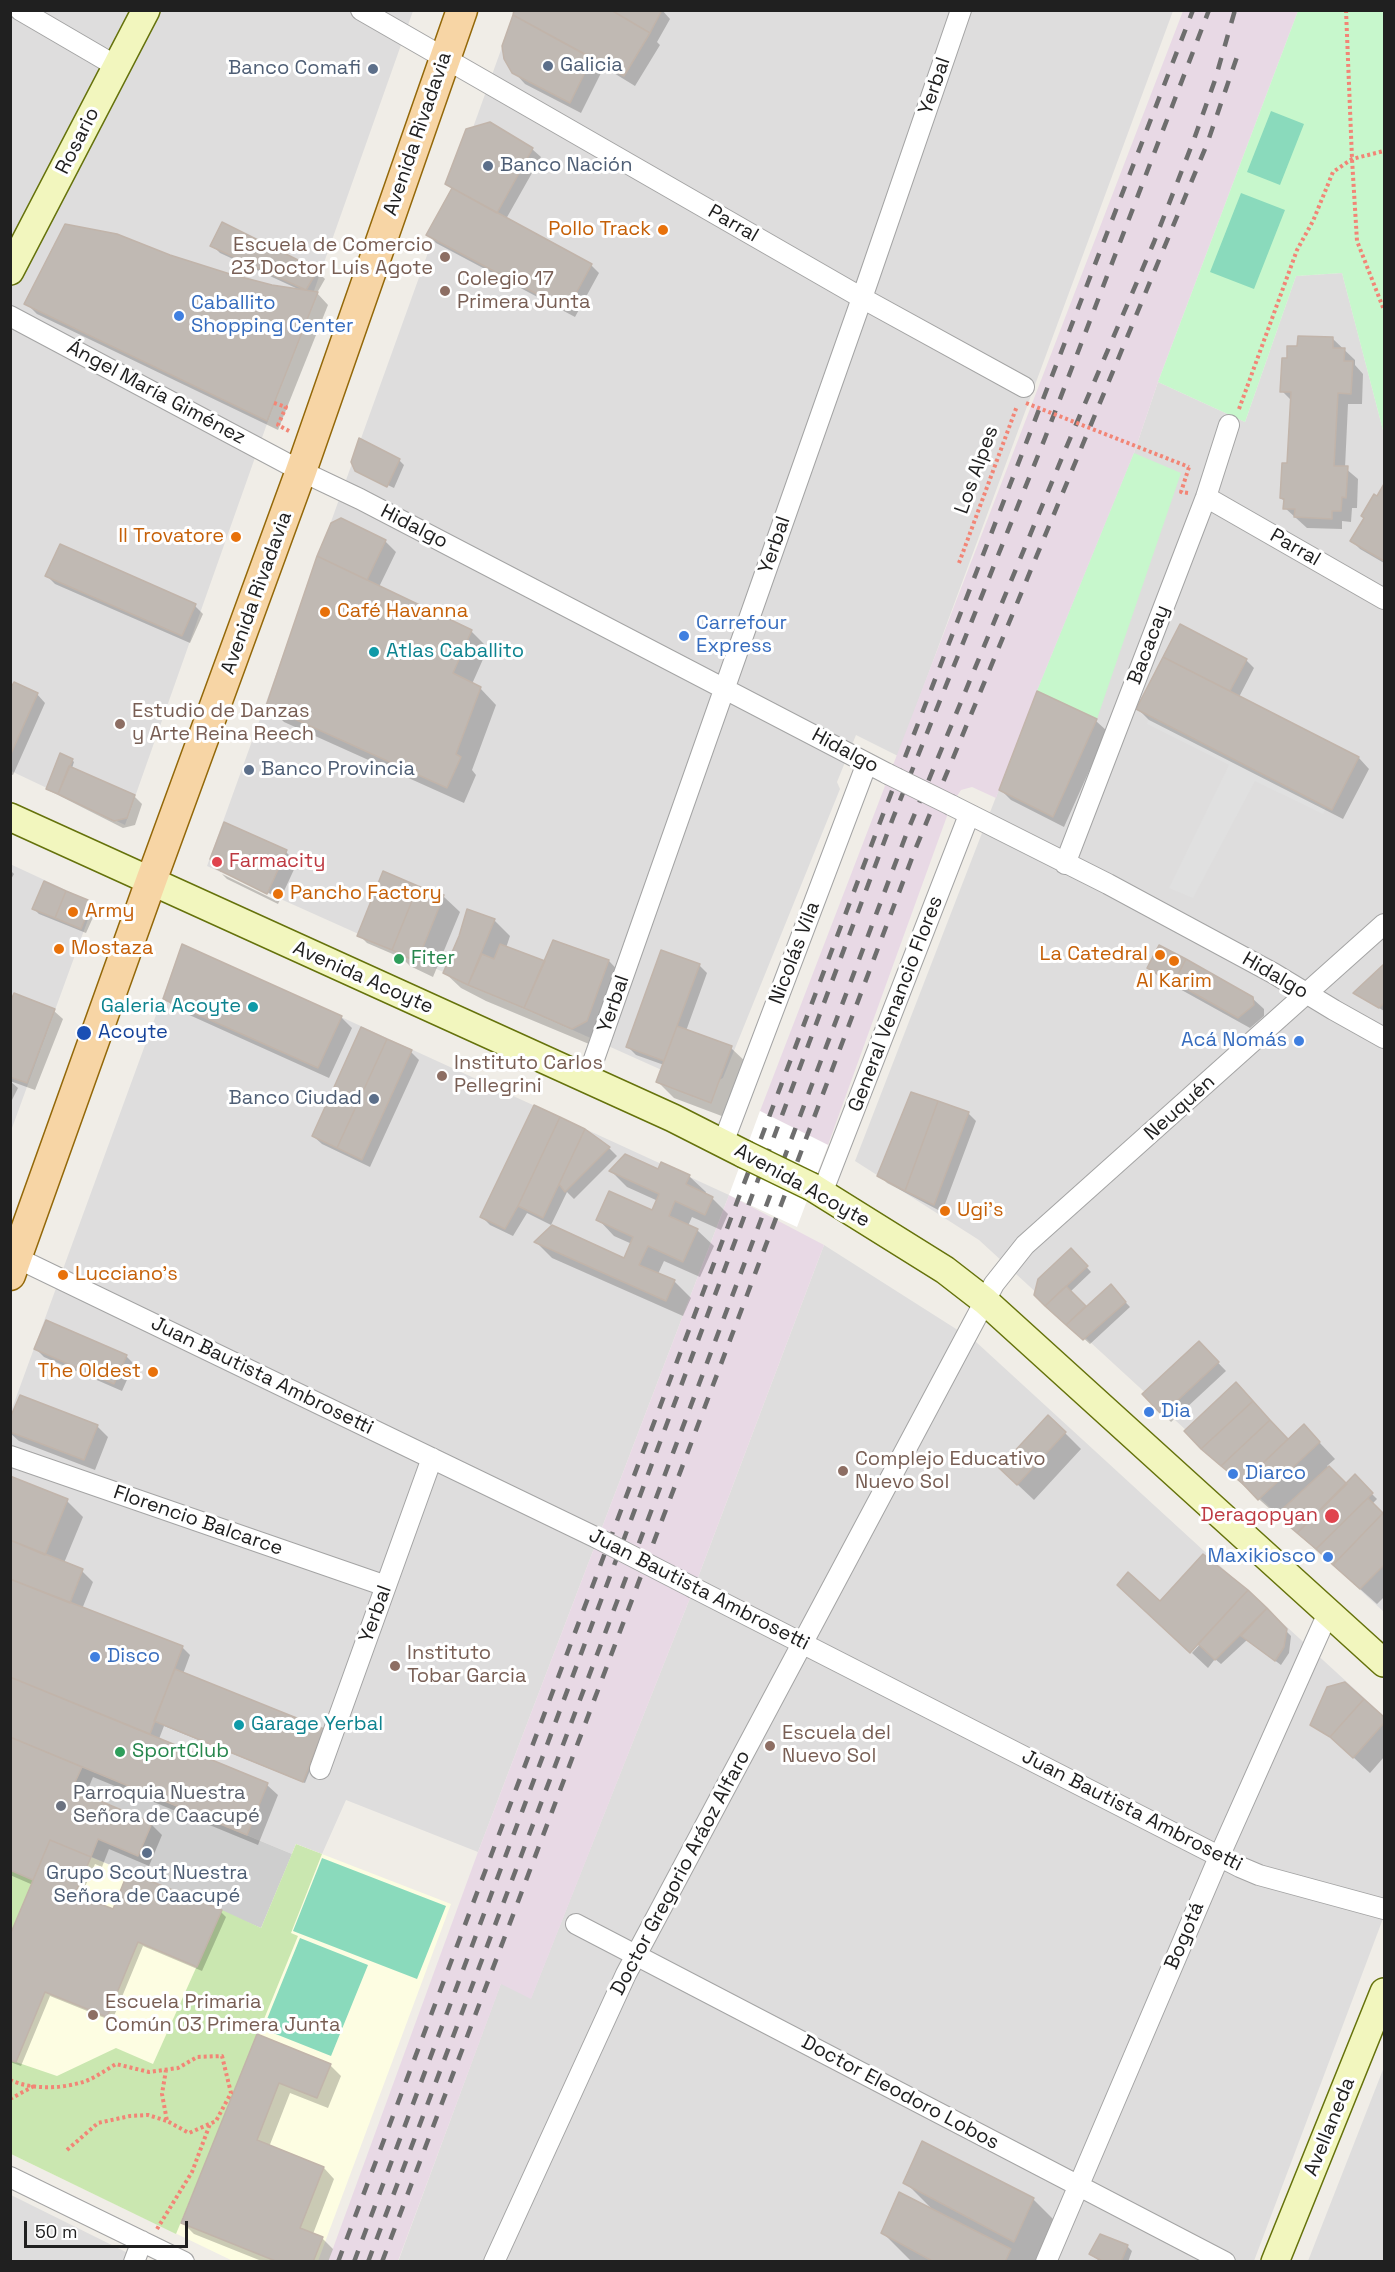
<!DOCTYPE html>
<html>
<head>
<meta charset="utf-8">
<style>
	body { margin:0 }
	#map { position:relative; width:1395px; height:2272px; overflow:hidden; background:#f0ede7; font-family:"Space Grotesk",sans-serif }
	canvas { display:block }
	.frame { position:absolute; inset:0; border:12px solid #202020; pointer-events:none }
	.scale { position:absolute; left:24px; top:2221px; width:164px; height:27px; box-sizing:border-box; border:3px solid #202020; border-top:0; padding-left:8px; font-size:18px; line-height:21px; white-space:nowrap; color:#202020; -webkit-text-stroke:4px #fff; paint-order:stroke }
</style>
</head>
<body>
<div id="map">
<canvas width="1395" height="2272"></canvas>
<div class="frame"></div>
<div class="scale">50 m</div>
</div>
<script>
const ctx = document.querySelector('canvas').getContext('2d');
ctx.lineJoin = 'round';
function fill(path, color) { ctx.fillStyle = color; ctx.fill(path, 'evenodd'); }
function stroke(path, color, width, dash) { ctx.strokeStyle = color; ctx.lineWidth = width; ctx.lineCap = dash ? 'butt' : 'round'; ctx.setLineDash(dash || []); ctx.stroke(path); }
function drawText(font, color, halo, rows, align = 'center') {
  ctx.font = font + ' "Space Grotesk",sans-serif'; ctx.lineWidth = 6; ctx.setLineDash([]); ctx.textBaseline = 'middle'; ctx.strokeStyle = halo; ctx.fillStyle = color; for (const [text, x, y, turn = 0] of rows) {
    ctx.save(); ctx.translate(x, y); ctx.rotate((+turn || 0) * Math.PI / 180); ctx.textAlign = isNaN(turn) ? turn : align; if (halo) ctx.strokeText(text, 0, 0); ctx.fillText(text, 0, 0); ctx.restore();
  }
}
fill(new Path2D(`
	M11,11H413L125,825L11,771Z
	M515,11H1173L898,756L856,735L837,782L840,789L723,1078L717,1081L713,1093L207,866Z
	M1342,273L1384,434V1612L979,1240L855,1161L1037,691L1134,453L1158,382L1245,422L1296,276Z
	M10,864L94,903L12,1128L10,1127Z
	M182,944L729,1195L478,1852L346,1800L322,1854L296,1844L292,1854L11,1737L10,1414Z
	M824,1245L975,1341L1384,1716V1916L1254,2261L398,2262L501,1983L531,1998L694,1588Z
	M1384,2067V2261H1308Z
	M11,2195L144,2261H11Z`), '#dedddd');
fill(new Path2D(`
	M1183,11H1298L1158,382L1134,453L1037,691L996,798L972,787L961,790L951,805L828,1145L760,1111Z
	M729,1195L824,1245L694,1588L531,1999L501,1984L398,2261L328,2262L478,1852Z`), '#e8d9e5');
fill(new Path2D(`
	M50,1840L261,1928L296,1844L451,1904L318,2261H233L11,2154L10,1870Z`), '#fdfde2');
fill(new Path2D(`
	M82,1767L292,1854L261,1928L51,1840L33,1880L11,1870Z`), '#cecece');
fill(new Path2D(`
	M296,1844L322,1854L291,1933L298,1936L176,2234L11,2154L10,2060L57,2076L116,2048L153,2064L222,1910L261,1928Z
	M11,1870L33,1880L11,1935Z`), '#cae7b0');
fill(new Path2D(`
	M1298,11H1384V434L1342,273L1296,276L1245,422L1158,382Z
	M1134,453L1181,473L1097,719L1037,691Z`), '#c7f7cc');
fill(new Path2D(`
	M1271,111L1304,124L1280,185L1247,172Z
	M1241,193L1285,210L1254,289L1210,272Z
	M322,1858L446,1906L417,1979L293,1931Z
	M300,1938L368,1965L331,2056L263,2029Z`), '#8adabc');
fill(new Path2D(`
	M1166,666L1350,759L1323,814L1255,781L1193,898L1169,888L1229,765L1147,724Z`), '#e0e0e0');
fill(new Path2D(`
	M760,1111L828,1145L797,1227L729,1195Z`), '#fff');
fill(new Path2D(`
	M662,10L670,19L657,42L660,45L635,86L604,67L581,113L525,84L514,72Z
	M490,124L532,149L541,157L506,219L591,265L599,273L575,317L436,243L428,234L453,189L447,183Z
	M212,245L317,271L325,279L317,293L328,305L278,430L37,314L26,303L272,286L298,289L220,253Z
	M1333,339L1355,360V365L1363,374L1362,404H1348L1345,468L1358,479L1357,508H1352L1351,522L1342,521V529L1307,528L1285,508V502L1281,498L1288,465L1292,401L1282,391L1288,360L1299,347Z
	M399,460L404,465L394,488L358,471Z
	M1384,487V563L1360,549L1352,541Z
	M385,541L396,552L379,587L471,631L488,648L472,684L480,688L496,705L472,770L476,775L464,803L284,722L268,706Z
	M47,576L195,606L203,614L190,643L55,584Z
	M1180,626L1246,660L1254,668L1239,697L1359,758L1369,769L1343,819L1149,720L1138,709Z
	M10,692L37,694L45,703L13,775L10,774L12,770L10,769Z
	M1096,721L1107,731L1064,827L1011,800L1000,789Z
	M72,760L74,762L72,768L134,796L142,804L135,825L123,828L50,791Z
	M286,852L297,863L278,904L227,879L222,874L273,899L275,896L221,870V872L216,867Z
	M10,870L14,874L10,881Z
	M443,896L460,912L433,977L410,966L402,958L367,943L359,935Z
	M87,901L92,907L95,913L86,933L39,914L34,909Z
	M494,920L510,936L506,948L545,963L553,942L609,961L625,978L589,1044L486,1001L461,988L444,972Z
	M699,965L707,973L686,1031L731,1048L748,1064L727,1118L674,1098L658,1082L664,1065L636,1055L628,1047Z
	M1384,966V1011L1355,993Z
	M1149,967L1252,998L1264,1009V1016L1250,1028L1160,978Z
	M15,995L54,1011L63,1019L35,1090L10,1081V1007Z
	M165,998L341,1017L352,1028L329,1078L176,1009Z
	M411,1052L419,1060L370,1167L322,1144L313,1136Z
	M10,1081L18,1088L10,1104Z
	M968,1113L976,1121L942,1212L887,1183L879,1175Z
	M609,1148L617,1156L574,1199L567,1192L551,1225L527,1213L513,1236L490,1225L482,1217Z
	M611,1171H659L689,1176L706,1192L705,1195L712,1198L728,1214L721,1230L692,1217L688,1226L697,1230L714,1246L700,1277L664,1261L658,1274L675,1282L691,1298L683,1316L552,1258L536,1242L625,1260L632,1244L614,1236L598,1219L652,1212L658,1201L627,1187Z
	M1071,1250L1091,1272L1070,1292L1086,1308L1110,1286L1130,1307L1090,1344L1041,1300Z
	M1199,1343L1226,1371L1171,1422L1144,1394Z
	M36,1349L126,1356L134,1364L122,1391L44,1357Z
	M1236,1385L1289,1441L1304,1426L1335,1459L1327,1466L1346,1486L1355,1477L1377,1499L1372,1504L1384,1517V1597L1377,1604L1208,1454Z
	M10,1423L97,1426L108,1437L95,1470L19,1441L10,1433Z
	M1065,1433L1081,1449L1034,1500L1017,1484Z
	M10,1477L67,1501L83,1517L64,1563L82,1571L93,1582L82,1609L182,1647L190,1655L183,1674L325,1733L305,1783L164,1726L159,1739L267,1785L278,1795L258,1845L93,1777L85,1796L151,1824L162,1835L149,1866L109,1849L102,1867L95,1864L80,1898L114,1911L221,1912L226,1917L202,1971L143,1946L112,2021L50,1996L21,2066L10,2062V1939L33,1885L10,1875Z
	M1248,1592L1291,1636L1289,1653L1281,1665L1247,1640L1221,1664L1215,1659L1208,1668L1192,1653Z
	M1344,1684L1384,1719V1757L1370,1773L1337,1742L1311,1724Z
	M258,2036L330,2065L341,2076L328,2108L290,2093L269,2147L324,2168L334,2179L313,2234L322,2238L333,2249L328,2262H264L194,2234L183,2223Z
	M905,2182L1033,2199L1069,2235L1057,2262H912L883,2233L933,2210Z
	M1127,2246L1132,2251L1128,2262H1101L1090,2254Z`), '#0003');
const building = new Path2D(`
	M514,10H611L650,33L624,76L513,15Z
	M611,10H662L650,33Z
	M513,15L592,58L570,103L512,73L504,59L502,46Z
	M490,122L533,148L497,213L445,184L466,129Z
	M452,188L592,264L567,310L426,235Z
	M222,222L318,270L306,290L210,246Z
	M65,224L117,234L170,255L230,274L272,285L318,292L267,421L24,304Z
	M1298,336L1333,337V348H1345L1344,361H1353L1351,394L1338,393L1334,466H1348L1346,498L1342,497L1341,511H1332V519L1294,517L1295,509H1283L1284,499L1280,498L1282,463H1287L1291,392H1280L1282,358H1287V346H1297Z
	M359,438L400,459L387,487L355,471L351,462Z
	M1384,484V561L1350,541L1364,518L1361,516L1374,494L1377,496Z
	M341,518L386,540L367,580L317,556L331,523Z
	M60,544L196,604L182,636L45,576Z
	M317,556L472,630L453,673L481,687L456,754L461,757L447,788L266,706Z
	M1180,624L1247,659L1230,691L1163,657Z
	M1163,657L1359,757L1332,810L1136,709Z
	M14,682L38,693L10,756V689Z
	M1037,691L1097,719L1053,817L999,790Z
	M60,753L73,759L58,794L46,789Z
	M69,766L135,795L127,818L114,821L58,794Z
	M224,822L287,850L267,894L215,868L210,859Z
	M383,871L418,886L392,950L357,936Z
	M44,881L66,891L55,918L32,909Z
	M418,886L444,895L417,962L392,950Z
	M66,891L88,900L90,907L81,929L55,918Z
	M467,909L495,919L468,985L443,973L459,936Z
	M553,940L609,960L587,1021L572,1029L524,1008Z
	M182,944L342,1016L318,1068L163,999Z
	M500,944L545,961L524,1008L468,985L482,954L494,959Z
	M1159,945L1186,959L1174,982L1147,968Z
	M661,950L700,964L664,1061L626,1047Z
	M1186,959L1253,997L1254,1005L1238,1018L1174,982Z
	M1384,964V1003L1379,1008L1353,993Z
	M14,993L55,1009L27,1083L10,1077V1003Z
	M677,1026L732,1046L711,1103L656,1082Z
	M361,1027L387,1039L337,1148L312,1136Z
	M387,1039L412,1050L362,1160L337,1148Z
	M911,1092L938,1101L905,1191L877,1176Z
	M938,1101L969,1112L934,1205L905,1191Z
	M534,1105L560,1117L518,1206L505,1229L480,1217Z
	M560,1117L585,1129L543,1218L518,1206Z
	M585,1129L610,1147L565,1192L559,1184Z
	M625,1154L658,1169L661,1162L690,1175L686,1184L713,1197L705,1215L675,1201L669,1216L698,1229L683,1262L648,1246L639,1265L675,1280L666,1301L534,1242L552,1225L624,1258L633,1237L596,1220L609,1191L652,1210L659,1194L609,1171Z
	M1071,1248L1088,1266L1045,1306L1034,1295L1038,1279Z
	M1111,1284L1126,1302L1083,1340L1066,1325Z
	M1066,1286L1086,1306L1066,1325L1045,1306Z
	M46,1320L127,1355L114,1384L34,1349Z
	M1199,1341L1219,1362L1162,1415L1142,1394Z
	M1236,1382L1253,1401L1201,1449L1184,1431Z
	M20,1395L98,1425L84,1460L10,1432V1418Z
	M1253,1401L1270,1420L1221,1466L1201,1449Z
	M1048,1415L1066,1432L1017,1485L999,1468Z
	M1270,1420L1288,1439L1242,1483L1221,1466Z
	M1304,1424L1320,1442L1258,1500L1242,1483Z
	M1329,1466L1347,1484L1297,1533L1276,1515Z
	M1355,1474L1373,1493L1316,1549L1297,1533Z
	M10,1476L68,1499L45,1555L10,1540Z
	M1368,1498L1383,1513L1333,1565L1316,1549Z
	M1383,1513L1384,1515V1565L1360,1589L1333,1565Z
	M10,1540L83,1569L70,1603L10,1579Z
	M1203,1554L1248,1590L1190,1653L1117,1585L1128,1572L1160,1601Z
	M10,1579L183,1646L150,1734L10,1677Z
	M1248,1590L1267,1608L1215,1660L1198,1644Z
	M1267,1608L1287,1629L1284,1647L1275,1661L1241,1636Z
	M175,1669L324,1729L303,1782L154,1721Z
	M10,1677L268,1783L247,1835L10,1737Z
	M1345,1682L1364,1699L1330,1737L1310,1725L1327,1687Z
	M1364,1699L1384,1717V1723L1353,1758L1330,1737Z
	M10,1737L82,1767L72,1789L152,1823L138,1856L98,1839L91,1857L50,1840L33,1880L10,1870Z
	M50,1840L91,1857L75,1894L113,1909L128,1872L222,1910L197,1967L138,1942L107,2017L45,1992L16,2062L10,2060V1935Z
	M257,2034L331,2064L317,2098L279,2083L257,2140L324,2167L300,2228L323,2237L313,2262H278L181,2223Z
	M922,2141L1034,2198L1014,2242L903,2183Z
	M899,2192L1011,2249L1005,2262H934L881,2233Z
	M1100,2234L1128,2245L1121,2262H1104L1089,2254Z`);
fill(building, '#c0b9b3');
stroke(building, '#c1b4aa', 1.5);
const street = new Path2D(`
	M20,10L116,66
	M361,10L862,298L1024,387
	M10,316L301,471L360,499L888,774
	M1206,497L1384,599
	M951,805L1108,884L1273,973L1334,1010L1384,1038
	M1065,864L1206,497L1229,425
	M587,1079L862,298L961,10
	M723,1143L867,763
	M822,1193L969,815
	M17,1258L597,1538
	M10,1456L386,1586
	M694,1588L1240,1867L1259,1875L1384,1909
	M320,1769L432,1458
	M576,1924L1225,2262
	M10,2177L184,2262
	M134,2262L142,2241
	M494,2262L626,1974L994,1284L1025,1245L1384,924
	M1046,2262L1219,1857L1328,1613`);
const secondary = new Path2D(`
	M10,271L146,10
	M10,817L673,1118L744,1154
	M812,1187L945,1270L985,1301L1384,1663
	M1275,2262L1384,1992`);
const primary = new Path2D(`
	M10,1275L151,881L301,471L462,10`);
stroke(street, '#a4a4a4', 22);
stroke(secondary, '#65720b', 30);
stroke(primary, '#936809', 33);
stroke(new Path2D(`
	M1346,10L1352,159L1357,241L1384,310
	M274,403L286,407L278,425L289,431
	M1239,409L1297,250L1313,221L1333,172L1352,159L1384,151
	M1188,493L1181,492L1189,467
	M959,563L1017,406
	M10,2080C32,2090 63,2089 86,2081C96,2077 106,2070 116,2064L149,2072L178,2068L197,2057L222,2056L231,2093L216,2121L189,2133L167,2121L162,2094L166,2070
	M10,2099L34,2086
	M67,2150L98,2123L130,2116L148,2115L167,2121
	M157,2229L192,2172L210,2124`), '#f28576', 4, [3, 3]);
stroke(street, '#fff', 20);
stroke(secondary, '#f2f6be', 27);
stroke(primary, '#f7d5a5', 30);
stroke(new Path2D(`
	M338,2262L882,817L1193,10
	M354,2262L893,818L1045,438L1209,10
	M368,2262L906,835L1066,448L1154,242L1193,142L1215,80L1235,10
	M382,2262L915,850L1207,144L1239,51`), '#6e6e6e', 4.5, [12, 12]);
const streetBridge = new Path2D(`
	M888,774L951,805
	M597,1538L694,1588`);
const secondaryBridge = new Path2D(`
	M744,1154L812,1187`);
stroke(streetBridge, '#a4a4a4', 22, []);
stroke(secondaryBridge, '#65720b', 30, []);
stroke(new Path2D(`
	M1026,403L1189,467`), '#f28576', 4, [3, 3]);
stroke(streetBridge, '#fff', 20);
stroke(secondaryBridge, '#f2f6be', 27);
for (const [x, y, r, color] of [
	[548,66,6,"#5c6f8a"],
	[373,69,6,"#5c6f8a"],
	[488,166,6,"#5c6f8a"],
	[663,230,6,"#e8710a"],
	[445,257,6,"#8d6e63"],
	[445,291,6,"#8d6e63"],
	[179,316,6,"#3f7fe0"],
	[236,537,6,"#e8710a"],
	[325,612,6,"#e8710a"],
	[684,636,6,"#3f7fe0"],
	[374,652,6,"#0f9aa8"],
	[120,724,6,"#8d6e63"],
	[249,770,6,"#5c6f8a"],
	[217,862,6,"#e0444e"],
	[278,894,6,"#e8710a"],
	[73,912,6,"#e8710a"],
	[59,949,6,"#e8710a"],
	[1160,955,6,"#e8710a"],
	[399,959,6,"#2e9e5b"],
	[1174,961,6,"#e8710a"],
	[253,1007,6,"#0f9aa8"],
	[84,1033,8,"#1a4fb4"],
	[1299,1041,6,"#3f7fe0"],
	[442,1076,6,"#8d6e63"],
	[374,1099,6,"#5c6f8a"],
	[945,1211,6,"#e8710a"],
	[63,1275,6,"#e8710a"],
	[153,1372,6,"#e8710a"],
	[1149,1412,6,"#3f7fe0"],
	[843,1471,6,"#8d6e63"],
	[1233,1474,6,"#3f7fe0"],
	[1332,1516,8,"#e0444e"],
	[1328,1557,6,"#3f7fe0"],
	[95,1657,6,"#3f7fe0"],
	[395,1666,6,"#8d6e63"],
	[239,1725,6,"#0f9aa8"],
	[770,1746,6,"#8d6e63"],
	[120,1752,6,"#2e9e5b"],
	[61,1806,6,"#6b7280"],
	[147,1853,6,"#5c6f8a"],
	[93,2015,6,"#8d6e63"]
]) { const dot = new Path2D(); dot.arc(x, y, r, 0, 2 * Math.PI); ctx.fillStyle = color; ctx.fill(dot); stroke(dot, '#fff', 2); }
drawText('20px', '#4e5e75', '#fff', [
	["Galicia",560,66],
	["Banco Comafi",361,69,"right"],
	["Banco Nación",500,166],
	["Banco Provincia",261,770],
	["Banco Ciudad",362,1099,"right"],
	["Grupo Scout Nuestra",147,1874,"center"],
	["Señora de Caacupé",147,1897,"center"]
], 'left');
drawText('20px', '#202020', '#fff', [
	["Yerbal",935,86,-71],
	["Avenida Rivadavia",418,134,-71],
	["Rosario",78,141,-63],
	["Parral",733,224,30],
	["Ángel María Giménez",156,393,28],
	["Los Alpes",977,470,-70],
	["Hidalgo",414,527,27],
	["Yerbal",775,545,-71],
	["Parral",1295,548,30],
	["Avenida Rivadavia",257,593,-70],
	["Bacacay",1149,645,-69],
	["Hidalgo",845,751,28],
	["Nicolás Vila",795,953,-69],
	["Hidalgo",1275,976,30],
	["Avenida Acoyte",363,978,24],
	["Yerbal",614,1004,-71],
	["General Venancio Flores",896,1004,-69],
	["Neuquén",1180,1108,-42],
	["Avenida Acoyte",802,1186,29],
	["Juan Bautista Ambrosetti",262,1376,26],
	["Florencio Balcarce",198,1521,19],
	["Juan Bautista Ambrosetti",699,1590,27],
	["Yerbal",376,1614,-70],
	["Juan Bautista Ambrosetti",1132,1811,27],
	["Doctor Gregorio Aráoz Alfaro",681,1873,-62],
	["Bogotá",1185,1936,-67],
	["Doctor Eleodoro Lobos",900,2093,28],
	["Avellaneda",1330,2127,-68]
]);
drawText('20px', '#c56008', '#fff', [
	["Pollo Track",651,230,"right"],
	["Il Trovatore",224,537,"right"],
	["Café Havanna",337,612],
	["Pancho Factory",290,894],
	["Army",85,912],
	["Mostaza",71,949],
	["La Catedral",1148,955,"right"],
	["Al Karim",1174,982,"center"],
	["Ugi's",957,1211],
	["Lucciano’s",75,1275],
	["The Oldest",141,1372,"right"]
], 'left');
drawText('20px', '#785e54', '#fff', [
	["Escuela de Comercio",433,246,"right"],
	["23 Doctor Luis Agote",433,269,"right"],
	["Colegio 17",457,280],
	["Primera Junta",457,303],
	["Estudio de Danzas",132,712],
	["y Arte Reina Reech",132,735],
	["Instituto Carlos",454,1064],
	["Pellegrini",454,1087],
	["Complejo Educativo",855,1460],
	["Nuevo Sol",855,1483],
	["Instituto",407,1654],
	["Tobar Garcia",407,1677],
	["Escuela del",782,1734],
	["Nuevo Sol",782,1757],
	["Escuela Primaria",105,2003],
	["Común 03 Primera Junta",105,2026]
], 'left');
drawText('20px', '#366cbe', '#fff', [
	["Caballito",191,304],
	["Shopping Center",191,327],
	["Carrefour",696,624],
	["Express",696,647],
	["Acá Nomás",1287,1041,"right"],
	["Dia",1161,1412],
	["Diarco",1245,1474],
	["Maxikiosco",1316,1557,"right"],
	["Disco",107,1657]
], 'left');
drawText('20px', '#0d838f', '#fff', [
	["Atlas Caballito",386,652],
	["Galeria Acoyte",241,1007,"right"],
	["Garage Yerbal",251,1725]
], 'left');
drawText('20px', '#be3a42', '#fff', [
	["Farmacity",229,862],
	["Deragopyan",1318,1516,"right"]
], 'left');
drawText('20px', '#27864d', '#fff', [
	["Fiter",411,959],
	["SportClub",132,1752]
], 'left');
drawText('20px', '#164399', '#fff', [
	["Acoyte",98,1033]
], 'left');
drawText('20px', '#5b616d', '#fff', [
	["Parroquia Nuestra",73,1794],
	["Señora de Caacupé",73,1817]
], 'left');
</script>
</body>
</html>
